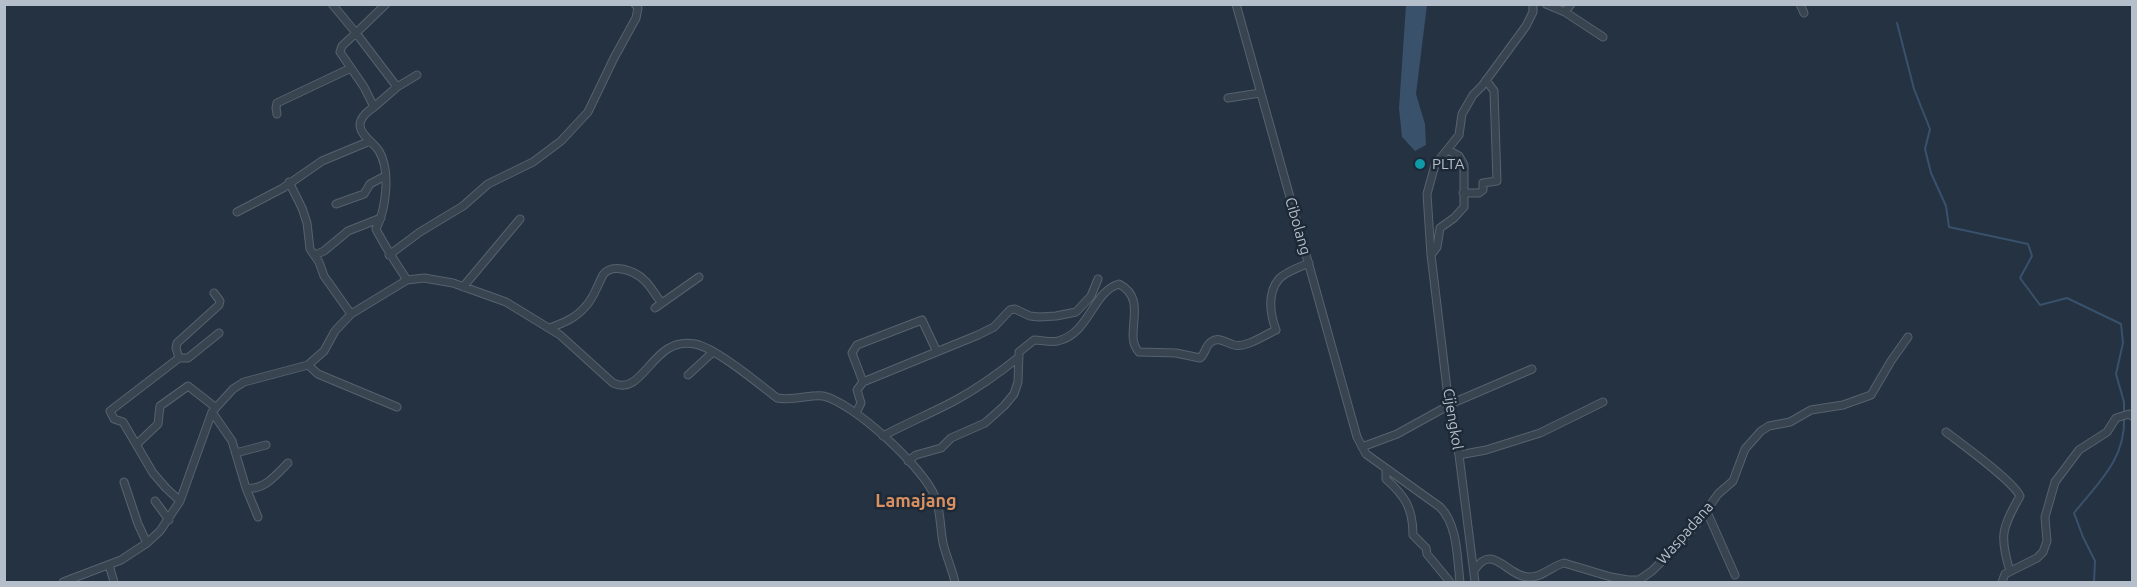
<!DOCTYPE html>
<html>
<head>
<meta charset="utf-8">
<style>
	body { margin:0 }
	#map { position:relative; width:2137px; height:587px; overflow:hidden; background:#243242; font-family:Ubuntu,sans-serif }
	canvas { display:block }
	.frame { position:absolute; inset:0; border:6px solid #b5bfcb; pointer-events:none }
</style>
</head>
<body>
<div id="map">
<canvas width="2137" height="587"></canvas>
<div class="frame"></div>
</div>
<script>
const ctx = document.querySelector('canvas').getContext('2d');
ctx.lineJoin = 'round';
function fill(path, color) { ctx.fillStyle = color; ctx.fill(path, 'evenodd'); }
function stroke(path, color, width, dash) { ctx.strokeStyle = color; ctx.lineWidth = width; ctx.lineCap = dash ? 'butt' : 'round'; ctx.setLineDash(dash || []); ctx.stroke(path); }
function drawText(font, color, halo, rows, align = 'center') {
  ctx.font = font + ' Ubuntu,sans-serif'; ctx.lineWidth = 5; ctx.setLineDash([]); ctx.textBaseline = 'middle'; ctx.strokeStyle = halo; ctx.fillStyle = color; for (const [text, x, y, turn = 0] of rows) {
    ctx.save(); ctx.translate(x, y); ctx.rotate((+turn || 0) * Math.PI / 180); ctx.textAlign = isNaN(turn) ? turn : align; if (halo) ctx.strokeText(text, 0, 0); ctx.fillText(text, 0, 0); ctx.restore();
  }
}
fill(new Path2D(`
	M1406,5H1427L1416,94L1425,124L1426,145L1415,151L1402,137L1399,108Z`), '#39516b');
stroke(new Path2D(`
	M1897,23L1914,89L1930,129L1925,149L1931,173L1946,206L1949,227L2028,244L2032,256L2020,278L2040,305L2067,298L2121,324L2123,343L2116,374L2124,402V413
	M2094,582L2095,561L2083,537L2074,513C2097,484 2126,459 2124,418`), '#39516b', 2);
const street = new Path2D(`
	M332,4L356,33L342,46L340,52L364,87L374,107C368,111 360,117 360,125C360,135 374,143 379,151C391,171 386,209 376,229C385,247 396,263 407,280
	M386,4L356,33L397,87
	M1236,4L1357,437L1366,454L1440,507C1458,525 1457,558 1460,582
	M1546,4L1565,12L1603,37
	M1800,4L1804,13
	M1565,12L1571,4
	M1228,98L1260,93
	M374,107L397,87L417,75
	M277,114L276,108L277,103L351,68
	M289,182L302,208L307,223L310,249L319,262L324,276L351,314
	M1463,193H1479L1483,190V183L1497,181L1494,91L1486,80
	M336,204L364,194L370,184L385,176
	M237,212L283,188L322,161L370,141
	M315,255L324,251L348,231L381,218
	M389,255L420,232L463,206L488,184L533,162L561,141L588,112L614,58L636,18L638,8L635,4
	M1431,255L1437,247L1440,228L1454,218L1464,207V165L1459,156L1448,150
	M463,287L520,219
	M214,293L220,301L219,305L177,343L176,348L179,358H188L219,333
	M655,308L699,277
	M550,328C563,323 576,318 585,307C594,298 597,286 603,275C612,262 635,271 644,280C651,286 655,295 661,302
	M179,358L110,411L114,419L123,422L153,473L166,488L180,501
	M308,365L318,374L397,407
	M688,375L713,352
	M863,382L852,353L857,345L922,320L937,352
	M212,412L232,441L246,488L258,517
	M856,413L861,403L857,390L863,382L978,335L994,327L1010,310L1015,309L1030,316L1039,317L1056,316L1076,312L1091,296L1098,279
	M1946,432C1963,445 2012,480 2020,496C2002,528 1999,536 2010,571
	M883,436C907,423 932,413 956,400C978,388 999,373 1019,357
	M137,444L158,424L160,406L188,386L215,407
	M1362,447L1397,434L1455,402L1532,369
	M236,453L266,445
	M1459,455L1486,450L1540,433L1603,402
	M908,461L916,455L941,448L951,438L985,423L1004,406L1014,394L1018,382L1019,352L1034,340C1042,340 1051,343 1058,341C1090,333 1092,292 1119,284C1150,300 1122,335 1139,352L1176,353L1200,358C1206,353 1205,346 1211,342C1219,336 1226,343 1234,345C1247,348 1264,335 1276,330C1270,314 1267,293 1279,279C1285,272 1300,267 1309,263
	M1386,469V479C1405,496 1413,508 1413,535L1426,548L1427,554L1450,582
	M124,482L138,524L147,543
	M246,488C264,491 277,474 288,463
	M155,501L169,520
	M1707,512L1735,575
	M109,565L114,582
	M1474,571C1492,541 1507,577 1529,577C1541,578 1552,566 1564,563L1611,577L1628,580H1639L1652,571L1671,552L1696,525L1718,494L1733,481L1745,449L1761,431L1769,426L1790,422L1811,410L1843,405L1871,395L1891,361L1908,337
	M63,582L121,560L147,543L160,531L180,501L212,412L233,389L244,382L308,365L324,351L335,331L351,314L407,280L424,278L453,283L506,302L560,335L613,383C644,398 652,335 695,344C716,348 759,384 777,398C793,401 812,394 823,396C853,402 925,469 935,497C941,511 940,528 943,543C946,556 952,569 955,582
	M1475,582L1459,455L1449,406L1442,347L1431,255L1427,194L1435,165L1459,135L1462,114L1473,95L1482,86L1526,26L1533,12V4
	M2002,582L2005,574L2037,558L2043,552L2047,541L2045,517L2055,482L2079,450L2107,432L2116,418L2129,414L2132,416`);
stroke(street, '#56626e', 9);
stroke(street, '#394451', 7);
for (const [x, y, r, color] of [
	[1420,164,6,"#0f9aa8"]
]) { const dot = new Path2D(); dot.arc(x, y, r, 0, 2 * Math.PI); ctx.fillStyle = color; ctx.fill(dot); stroke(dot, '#1d2936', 2); }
drawText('15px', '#b5bfcb', '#1d2936', [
	["PLTA",1432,164]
], 'left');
drawText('15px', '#b5bfcb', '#1d2936', [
	["Cibolang",1298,226,74],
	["Cijengkol",1453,419,81],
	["Waspadana",1685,533,-49]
]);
drawText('bold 18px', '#db9061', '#1d2936', [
	["Lamajang",916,501]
]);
</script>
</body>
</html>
